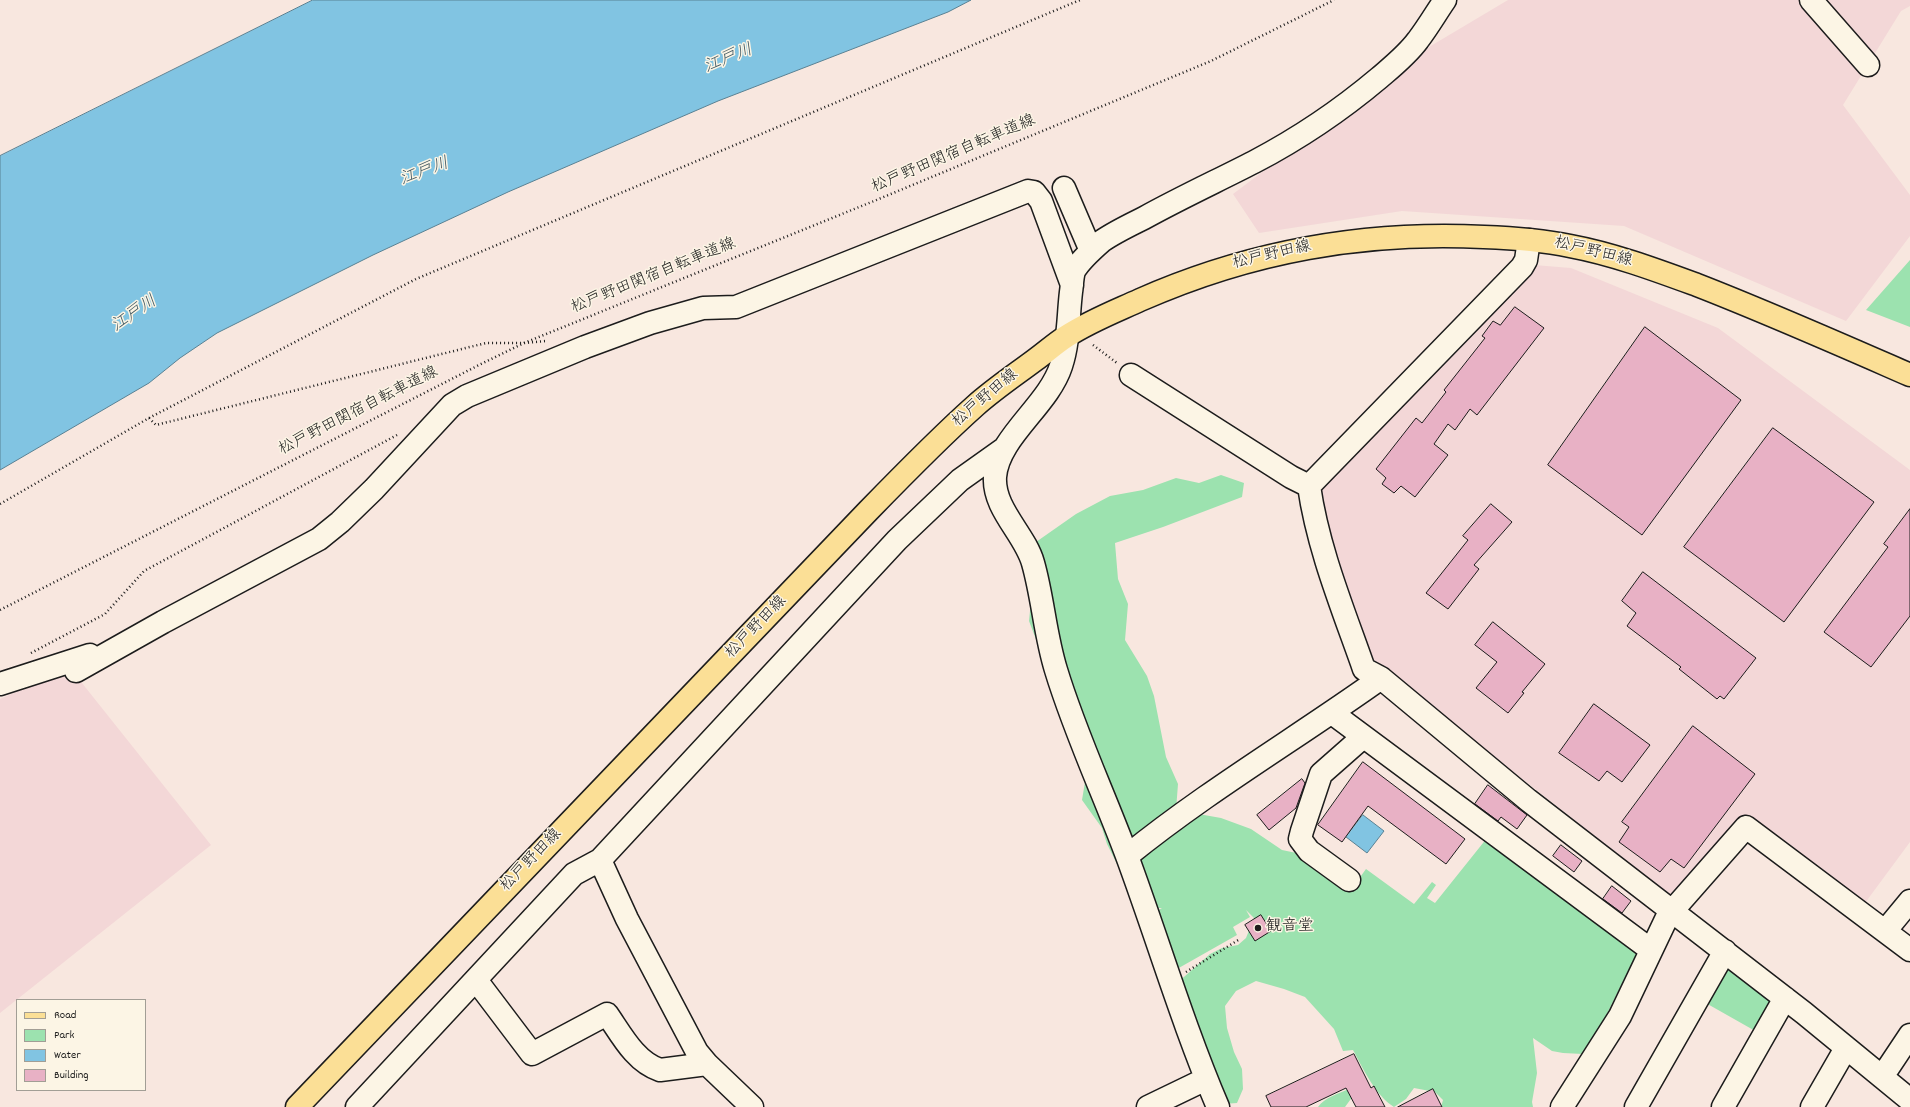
<!DOCTYPE html>
<html>
<head>
<meta charset="utf-8">
<style>
	body { margin:0 }
	#map { position:relative; width:1910px; height:1107px; overflow:hidden; background:#f8e7df; font-family:Dekko,sans-serif }
	canvas { display:block }
	.legend { position:absolute; left:16px; top:999px; width:130px; height:92px; box-sizing:border-box; background:#fcf5e5; border:1px solid #a29e95; margin:0; padding:5px 7px; list-style:none; font-size:12px; color:#1c1c1c }
	.legend li { display:flex; align-items:center; gap:8px; height:20px }
	.legend b { width:20px; border:1px solid #a29e95 }
</style>
</head>
<body>
<div id="map">
<canvas width="1910" height="1107"></canvas>
<ul class="legend">
<li><b style="height:5px;background:#fbdf96"></b>Road</li>
<li><b style="height:11px;background:#9ce2af"></b>Park</li>
<li><b style="height:11px;background:#81c4e2"></b>Water</li>
<li><b style="height:11px;background:#e8b1c5"></b>Building</li>
</ul>
</div>
<script>
const ctx = document.querySelector('canvas').getContext('2d');
ctx.lineJoin = 'round';
function fill(path, color) { ctx.fillStyle = color; ctx.fill(path, 'evenodd'); }
function stroke(path, color, width, dash) { ctx.strokeStyle = color; ctx.lineWidth = width; ctx.lineCap = dash ? 'butt' : 'round'; ctx.setLineDash(dash || []); ctx.stroke(path); }
function drawText(font, color, halo, rows, align = 'center') {
  ctx.font = font + ' Dekko,"Klee One",sans-serif'; ctx.lineWidth = 3; ctx.setLineDash([]); ctx.textBaseline = 'middle'; ctx.strokeStyle = halo; ctx.fillStyle = color; for (const [text, x, y, turn = 0] of rows) {
    ctx.save(); ctx.translate(x, y); ctx.rotate((+turn || 0) * Math.PI / 180); ctx.textAlign = isNaN(turn) ? turn : align; if (halo) ctx.strokeText(text, 0, 0); ctx.fillText(text, 0, 0); ctx.restore();
  }
}
fill(new Path2D(`
	M1508,0H1910V6L1901,11L1843,105L1910,195V236L1846,321L1624,226L1402,211L1259,233L1233,194L1429,47Z
	M1534,265L1571,268L1718,328L1910,470V842L1865,903L1745,820L1675,899L1366,656L1315,496Z
	M70,668L211,845L0,1013V699Z`), '#f3d7d7');
fill(new Path2D(`
	M1910,260V327L1866,310Z
	M1221,475L1244,483L1242,497L1163,527L1115,543L1118,579L1128,604L1125,640L1147,676L1154,696L1166,757L1178,784L1176,810L1221,818L1251,829L1282,850L1306,855L1353,887L1366,869L1414,904L1432,882L1436,885L1427,898L1435,903L1487,838L1638,951L1606,1016L1583,1054L1563,1053L1552,1051L1533,1038L1537,1073L1532,1102L1533,1107H1441L1443,1100L1435,1092L1414,1088L1406,1099L1394,1107C1375,1095 1364,1070 1353,1050L1343,1051L1334,1029L1305,997L1284,989L1256,981L1236,991L1225,1006L1227,1028L1234,1052L1242,1069L1243,1089L1237,1103L1223,1104L1176,984L1210,954L1222,948L1238,945L1246,938L1254,918L1246,910L1250,917L1233,927L1237,935L1177,969L1155,912L1162,908H1156L1127,884L1107,844L1102,828L1082,800L1085,782L1082,760L1029,621L1032,591L1026,549L1076,514L1110,496L1143,490L1176,478L1199,483Z
	M1727,963L1770,996L1772,1005L1757,1032L1704,1002Z
	M1349,1089L1353,1096L1345,1107H1318C1325,1097 1338,1094 1349,1089Z`), '#9ce2af');
const water = new Path2D(`
	M313,0H971L948,12L718,101L508,192L373,255L217,333L180,358L149,383L0,470V156Z
	M1363,815L1384,831L1367,853L1346,837Z`);
fill(water, '#81c4e2');
stroke(water, '#598193', 1);
const building = new Path2D(`
	M1515,307L1544,328L1477,415L1470,409L1455,430L1448,424L1434,444L1448,455L1415,497L1401,486L1394,493L1382,484L1386,478L1376,469L1416,418L1422,423L1446,392L1444,390L1485,338L1482,336L1493,321L1500,325Z
	M1645,327L1741,400L1642,535L1548,465Z
	M1773,428L1874,502L1784,622L1684,547Z
	M1491,504L1512,522L1474,565L1479,569L1448,609L1426,593L1468,540L1463,536Z
	M1910,509V616L1871,667L1824,632L1888,547L1884,544Z
	M1643,572L1756,658L1724,699L1720,696L1717,699L1679,669L1681,667L1627,626L1636,613L1622,601Z
	M1493,622L1545,664L1522,692L1524,693L1508,713L1476,688L1497,662L1475,645Z
	M1594,704L1650,745L1622,782L1607,771L1599,781L1559,753Z
	M1693,726L1755,774L1684,868L1671,859L1660,872L1619,842L1629,827L1622,822Z
	M1363,762L1465,839L1446,864L1368,806L1342,842L1318,825Z
	M1302,779L1305,783L1296,808L1269,830L1257,815Z
	M1488,785L1527,815L1517,829L1501,817L1498,821L1475,804Z
	M1561,845L1582,861L1574,872L1553,856Z
	M1612,886L1631,901L1622,913L1603,899Z
	M1261,915L1271,931L1255,941L1245,925Z
	M1354,1054L1371,1088L1374,1086L1385,1107H1356L1346,1088L1306,1107H1271L1266,1096Z
	M1433,1089L1442,1107H1398Z`);
fill(building, '#e8b1c5');
stroke(building, '#1c1c1c', 1);
const minor = new Path2D(`
	M1811,0L1868,65
	M1064,188L1091,251
	M1131,375L1291,477L1309,486
	M1309,486L1522,267L1526,260L1529,240
	M1309,486C1318,549 1343,609 1364,669L1381,678
	M76,671L163,622L319,539L340,522L374,489L452,405L467,396L585,347L650,323L703,308L736,307L1028,191L1034,192L1041,201L1072,285
	M0,684L90,655
	M1332,713L1651,950
	M1127,856C1207,791 1297,738 1381,678L1528,800L1804,1013L1910,1100
	M600,860L627,919L697,1052L707,1064L752,1107
	M1349,880L1309,851L1300,839L1302,831L1321,774L1363,737
	M1673,910L1746,827L1910,950
	M1886,930L1910,901
	M476,980L532,1054L607,1014C621,1034 635,1062 660,1070L707,1064
	M1882,1077L1910,1035
	M357,1107L574,874L600,860L897,540L960,480L1005,448
	M1148,1107L1206,1079
	M1218,1107C1183,1025 1158,940 1127,856C1104,794 1075,733 1056,670C1045,635 1043,598 1033,563C1025,534 993,509 995,477C998,437 1048,406 1061,366C1069,342 1068,317 1071,292C1072,286 1072,277 1074,271C1079,262 1094,248 1102,241C1115,232 1130,225 1144,218C1180,198 1217,181 1254,162C1298,139 1341,110 1379,78C1393,66 1407,55 1418,40C1428,27 1436,13 1445,0
	M1562,1107L1620,1016L1671,909
	M1636,1107L1725,951
	M1723,1107L1785,998
	M1812,1107L1846,1048`);
const major = new Path2D(`
	M297,1107L868,511C903,475 938,439 975,406C994,389 1015,375 1035,360C1046,352 1056,343 1067,336C1090,321 1116,311 1140,300C1251,251 1363,231 1484,237C1512,238 1541,240 1570,246C1613,254 1656,270 1697,285C1769,313 1839,344 1910,375`);
stroke(minor, '#1c1c1c', 25);
stroke(major, '#1c1c1c', 25);
stroke(new Path2D(`
	M1093,345L1117,363
	M149,418L156,425L486,343H524L546,341
	M0,504L149,418L416,279L1080,0
	M0,610L479,365L524,343L874,201L1211,61L1334,0
	M31,653L105,614L144,571L397,435
	M1186,972L1240,939`), '#1c1c1c', 2.5, [1, 3]);
stroke(minor, '#fcf5e5', 22);
stroke(major, '#fbdf96', 22);
for (const [x, y, r, color] of [
	[1258,928,4,"#1c1c1c"]
]) { const dot = new Path2D(); dot.arc(x, y, r, 0, 2 * Math.PI); ctx.fillStyle = color; ctx.fill(dot); stroke(dot, '#fcf5e5', 1.5); }
drawText('16px', '#1c1c1c', '#fcf5e5', [
	["松戸野田関宿自転車道線",954,155,-23],
	["松戸野田線",1593,253,14],
	["松戸野田線",1272,256,-13],
	["松戸野田関宿自転車道線",654,277,-22],
	["松戸野田線",986,399,-40],
	["松戸野田関宿自転車道線",359,412,-27],
	["松戸野田線",757,628,-46],
	["松戸野田線",532,861,-46]
]);
drawText('16px', '#1c1c1c', '#fcf5e5', [
	["観音堂",1266,928]
], 'left');
drawText('italic 17px', '#3f5761', '#fcf5e5', [
	["江戸川",729,60,-22],
	["江戸川",425,173,-20],
	["江戸川",135,315,-34]
]);
</script>
</body>
</html>
